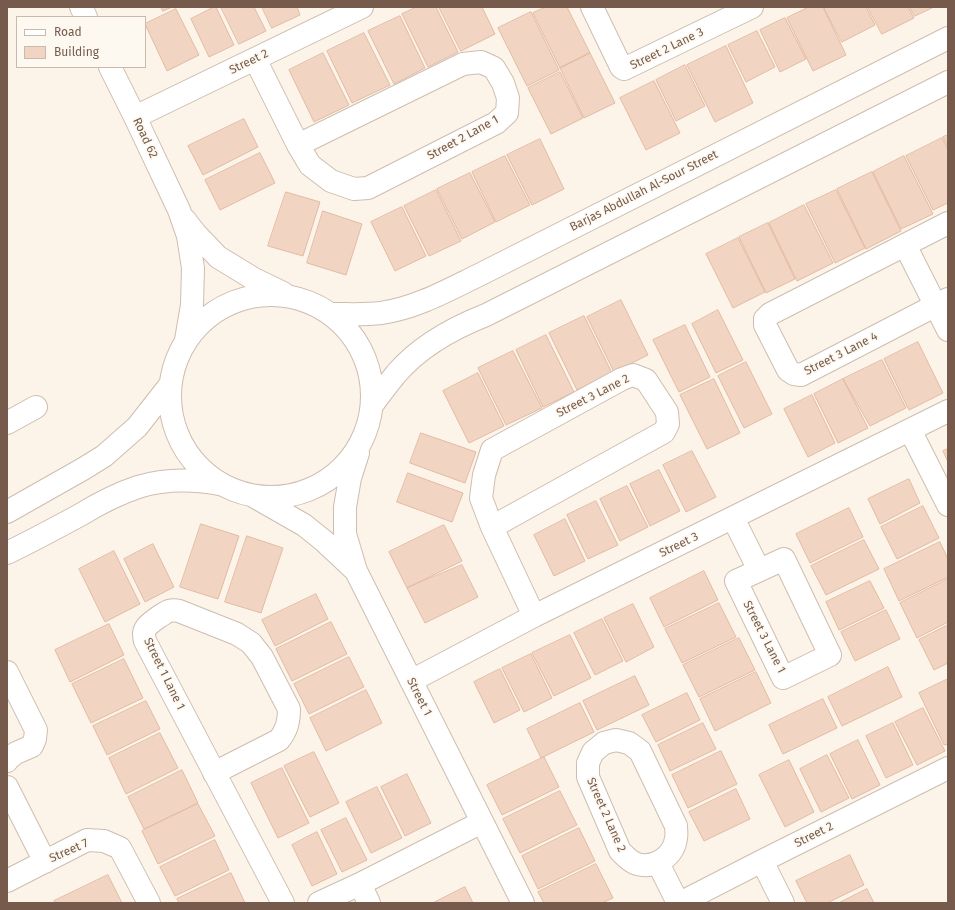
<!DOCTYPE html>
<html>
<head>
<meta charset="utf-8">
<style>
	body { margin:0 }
	#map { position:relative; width:955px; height:910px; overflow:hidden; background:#fcf4e9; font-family:"Fira Sans",sans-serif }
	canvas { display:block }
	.frame { position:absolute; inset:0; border:8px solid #765b4d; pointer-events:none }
	.legend { position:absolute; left:16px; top:16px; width:130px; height:52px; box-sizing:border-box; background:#fef9f0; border:1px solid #c8baaf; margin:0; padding:5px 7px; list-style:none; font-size:12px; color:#765b4d }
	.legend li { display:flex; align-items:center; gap:8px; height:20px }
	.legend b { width:20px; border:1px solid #c8baaf }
</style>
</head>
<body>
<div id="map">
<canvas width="955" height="910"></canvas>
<div class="frame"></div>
<ul class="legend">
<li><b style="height:5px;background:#fff"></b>Road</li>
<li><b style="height:11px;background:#f1d4c2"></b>Building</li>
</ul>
</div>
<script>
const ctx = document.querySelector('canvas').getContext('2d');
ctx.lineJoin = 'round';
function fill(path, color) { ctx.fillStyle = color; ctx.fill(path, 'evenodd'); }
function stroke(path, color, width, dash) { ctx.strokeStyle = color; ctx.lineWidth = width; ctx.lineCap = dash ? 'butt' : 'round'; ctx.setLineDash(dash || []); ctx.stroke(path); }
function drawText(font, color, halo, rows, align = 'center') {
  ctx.font = font + ' "Fira Sans",sans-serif'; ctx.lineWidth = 3.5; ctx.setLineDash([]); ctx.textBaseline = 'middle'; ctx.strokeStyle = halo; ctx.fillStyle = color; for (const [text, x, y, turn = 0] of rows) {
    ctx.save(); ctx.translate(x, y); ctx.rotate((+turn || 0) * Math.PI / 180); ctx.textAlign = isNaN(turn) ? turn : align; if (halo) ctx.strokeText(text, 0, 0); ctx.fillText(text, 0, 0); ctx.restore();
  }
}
const building = new Path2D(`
	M161,7H172L163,11Z
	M214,7H216L234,45L209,57L191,19Z
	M221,7H254L266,31L239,44Z
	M262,7H297L300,15L272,28Z
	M417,7H436L458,52L428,67L402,14Z
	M439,7H482L495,34L461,51Z
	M546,7H567L590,53L560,68L533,13Z
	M809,7H823L846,55L813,71L787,18Z
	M824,7H866L875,25L842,42Z
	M868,7H908L914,18L882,34Z
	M910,7H934L915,16Z
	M176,9L199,55L167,71L145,24Z
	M531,12L559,70L527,86L498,28Z
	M400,16L425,68L394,84L368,31Z
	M785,18L806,59L780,72L760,30Z
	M757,31L775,67L746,82L728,45Z
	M364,33L390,85L352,103L327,51Z
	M726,46L753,103L715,122L687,65Z
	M323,53L349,105L314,122L289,70Z
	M590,53L615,103L584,118L560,68Z
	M685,65L705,106L676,121L656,80Z
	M560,72L583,118L551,134L528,88Z
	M654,81L680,133L646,150L620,98Z
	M244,119L258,147L203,175L188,146Z
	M948,135V147L943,137Z
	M942,138L948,150V203L933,210L906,156Z
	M540,139L564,189L532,205L507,155Z
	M260,153L275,183L220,210L205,180Z
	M505,156L530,205L496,222L472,172Z
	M904,156L933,214L901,229L873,172Z
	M872,172L901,231L866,249L837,189Z
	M470,173L495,222L462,239L437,189Z
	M436,190L461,241L429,256L404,206Z
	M836,190L865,248L835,263L806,204Z
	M286,192L320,202L303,256L268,246Z
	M804,205L833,263L797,281L769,223Z
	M402,207L426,256L395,271L371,222Z
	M323,211L362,224L346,275L307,263Z
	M768,223L795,279L766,293L739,237Z
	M738,238L765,292L733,308L706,254Z
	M621,300L648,355L614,372L587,317Z
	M718,310L743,360L716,373L692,324Z
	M584,316L612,373L577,390L549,333Z
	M685,325L710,377L679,392L653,340Z
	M546,335L574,392L543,407L516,350Z
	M918,342L943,393L909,410L884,359Z
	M513,351L542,408L506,425L478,368Z
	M882,360L906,408L870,426L843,379Z
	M746,362L772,414L744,428L718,376Z
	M478,373L504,426L469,443L443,391Z
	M714,379L740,433L707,449L680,395Z
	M843,379L868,428L838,443L814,394Z
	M812,395L835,443L808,457L784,409Z
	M421,433L476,452L465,483L410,463Z
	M948,449V462L943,451Z
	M692,451L716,497L686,512L663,465Z
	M659,470L680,511L650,526L630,484Z
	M408,473L463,493L452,522L397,502Z
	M909,479L920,503L880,524L868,499Z
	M627,486L648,527L620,541L600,499Z
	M596,501L618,545L588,559L567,515Z
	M923,506L939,538L897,559L881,527Z
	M849,508L863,537L810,563L796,534Z
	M565,519L585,561L554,576L534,535Z
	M201,524L239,536L218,599L180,587Z
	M444,525L462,561L407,588L389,552Z
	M247,536L283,548L261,613L225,602Z
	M864,540L879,569L826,595L811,566Z
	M940,542L948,559V577L899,601L884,569Z
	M153,544L174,587L145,602L124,559Z
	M114,551L140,604L105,622L79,569Z
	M462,565L478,597L425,623L407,588Z
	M704,571L718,600L664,627L650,598Z
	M948,579V622L917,638L900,603Z
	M870,581L884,608L839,630L826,602Z
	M316,594L328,619L275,646L262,620Z
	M719,603L736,637L682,663L665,629Z
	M633,604L654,647L626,662L604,618Z
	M886,610L900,639L855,661L841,632Z
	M602,619L623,661L595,675L574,633Z
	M331,622L347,654L292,681L276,649Z
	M109,624L124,655L70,682L55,650Z
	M948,625V663L934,670L919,640Z
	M570,635L591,678L554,696L532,653Z
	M739,638L755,670L699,697L683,665Z
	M531,654L552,698L524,712L502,668Z
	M349,657L364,687L309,714L294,684Z
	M124,659L143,698L91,723L72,684Z
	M888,667L902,697L842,726L828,697Z
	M500,669L520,710L494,723L474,682Z
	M756,672L771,703L715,731L700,699Z
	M635,676L649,705L597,730L583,701Z
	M948,679V744L944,745L919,693Z
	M366,690L382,723L326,751L310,718Z
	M687,693L700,720L656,742L642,715Z
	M823,699L837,728L783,754L769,725Z
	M146,701L160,729L107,755L93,726Z
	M580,703L594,732L541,758L527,729Z
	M923,708L945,751L917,765L895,722Z
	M703,723L716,749L670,771L658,745Z
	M893,723L913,765L886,778L866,736Z
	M160,733L178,768L126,794L109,758Z
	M858,740L880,785L852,799L830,754Z
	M721,751L737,784L688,808L672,775Z
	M314,752L339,803L310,817L284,766Z
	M827,755L849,798L821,812L800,769Z
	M544,757L559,787L502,815L487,785Z
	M789,760L814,812L785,827L759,775Z
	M282,768L309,823L278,838L251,783Z
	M182,770L198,803L144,829L128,797Z
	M407,774L431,823L405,836L381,787Z
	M377,787L402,838L371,853L346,802Z
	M736,789L750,819L704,841L689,812Z
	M560,791L577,825L520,853L503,819Z
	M198,804L215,836L158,864L142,831Z
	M346,818L367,860L342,872L321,830Z
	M579,828L595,861L538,889L522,856Z
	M317,832L337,874L312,886L292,845Z
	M215,840L229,870L175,896L160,867Z
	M850,855L864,885L827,903H807L796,881Z
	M596,864L613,898L602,903H544L538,892Z
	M231,873L245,903H179L177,899Z
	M108,875L122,903H55L54,901Z
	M465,887L473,903H433Z
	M867,889L874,903H839Z`);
fill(building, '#f1d4c2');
stroke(building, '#e3baa2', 1);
const minor = new Path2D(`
	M81,7L86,17
	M592,7L621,67L624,69L752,7
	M255,59L298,145L310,165L331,181L354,189L368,188L496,123L507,113L508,98L503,83L494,68L481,62L463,64L298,145
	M110,67L135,117L179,210L188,236L193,268L192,305L186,340
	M135,117L362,7
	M185,220L195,233L218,257L254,279L283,293
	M948,223L770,314L765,319V325L788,370L794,374L801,375L948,299
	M905,245L948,330
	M170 396a101 101 0 1 1 202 0a101 101 0 1 1-202 0Z
	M332,314C348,314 365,315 381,313C416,308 448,290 479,275L948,38
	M373,404C380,394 388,384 396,374C419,347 453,328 486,315L948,82
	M7,423L36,407
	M910,430L948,505
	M358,453L350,478L345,507V534L356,571L523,903
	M255,497L304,525L324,541L356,571
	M7,512L83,469L104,456L137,427L170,385
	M733,518L759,570
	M492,527L664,432L668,424L667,412L646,380L633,375L622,379L492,450L484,475L481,498L492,527L534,616
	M7,553C32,541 56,528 80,515C98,504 117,494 138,487C164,479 192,479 219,484
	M784,559L830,655L783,678L736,581Z
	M7,672L36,730L35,739L32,746L16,753L8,759L7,761
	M411,681L534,616L948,411
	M616,740L629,743L640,751L676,826C676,830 677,834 676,838C674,856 655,869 637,864C630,862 625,856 620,851L588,777V763L593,752L604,743Z
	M214,773L279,740C287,730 289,721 289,709L262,657L251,643L237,634L179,611C175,610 173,610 169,611C164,613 149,623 146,628C143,632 144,636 145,641L283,903
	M7,787L45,862
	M762,861L783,903
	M658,863L678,903
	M7,881L87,840L104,841L120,848L149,903
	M360,884L369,903
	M319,903L360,884L482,822
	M680,903L762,861L948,768`);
stroke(minor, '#cebdaf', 24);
stroke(minor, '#fff', 22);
drawText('12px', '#765b4d', '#fef9f0', [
	["Street 2 Lane 3",667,49,-26],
	["Street 2",249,62,-26],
	["Road 62",145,138,65],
	["Street 2 Lane 1",463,138,-29],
	["Barjas Abdullah Al-Sour Street",644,191,-27],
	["Street 3 Lane 4",841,354,-27],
	["Street 3 Lane 2",593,396,-27],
	["Street 3",679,545,-26],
	["Street 3 Lane 1",764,637,63],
	["Street 1 Lane 1",164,674,64],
	["Street 1",419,697,63],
	["Street 2 Lane 2",606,815,66],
	["Street 2",814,835,-27],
	["Street 7",69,851,-24]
]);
</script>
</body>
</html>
